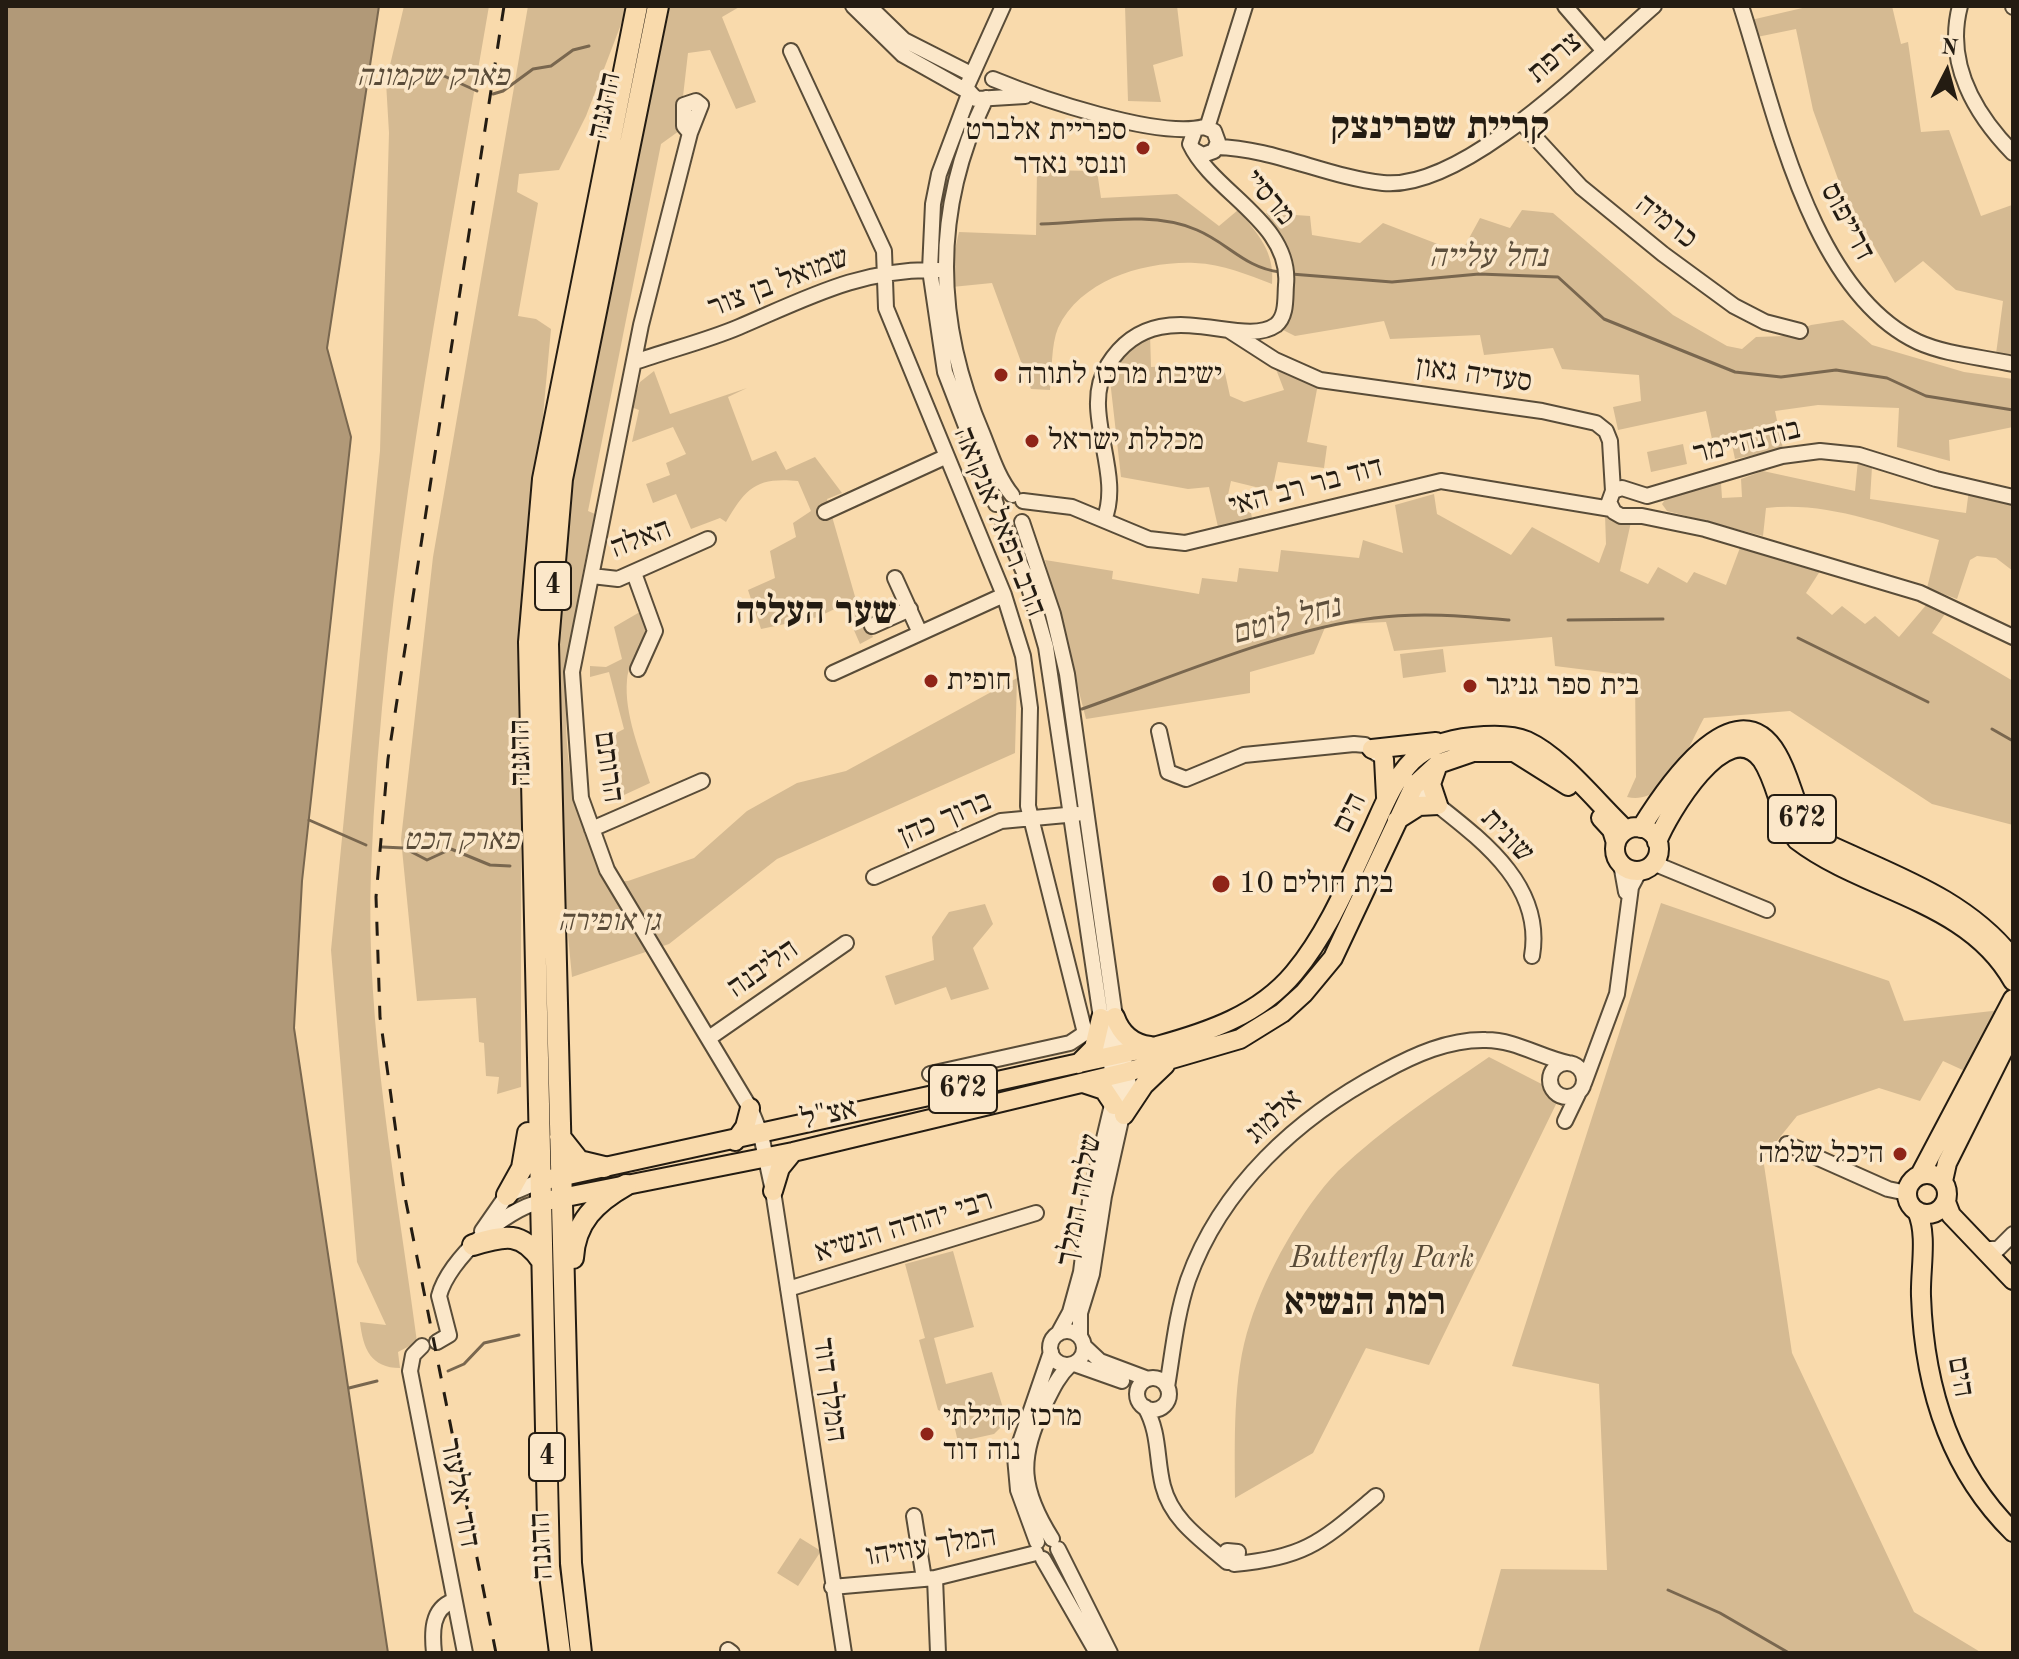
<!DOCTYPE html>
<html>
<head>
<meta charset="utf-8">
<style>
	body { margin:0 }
	#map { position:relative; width:2019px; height:1659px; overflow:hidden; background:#f9daac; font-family:"Old Standard TT",serif }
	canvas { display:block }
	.frame { position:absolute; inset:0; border:8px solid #241c12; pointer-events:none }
	.north { position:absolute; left:1907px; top:32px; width:80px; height:80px; -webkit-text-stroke:6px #fbe7c9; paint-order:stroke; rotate:6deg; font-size:22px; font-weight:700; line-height:32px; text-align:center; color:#241c12 }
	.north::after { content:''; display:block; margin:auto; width:28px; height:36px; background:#241c12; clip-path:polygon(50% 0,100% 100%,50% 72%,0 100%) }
</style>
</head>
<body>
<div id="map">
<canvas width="2019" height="1659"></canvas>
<div class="frame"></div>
<div class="north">N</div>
</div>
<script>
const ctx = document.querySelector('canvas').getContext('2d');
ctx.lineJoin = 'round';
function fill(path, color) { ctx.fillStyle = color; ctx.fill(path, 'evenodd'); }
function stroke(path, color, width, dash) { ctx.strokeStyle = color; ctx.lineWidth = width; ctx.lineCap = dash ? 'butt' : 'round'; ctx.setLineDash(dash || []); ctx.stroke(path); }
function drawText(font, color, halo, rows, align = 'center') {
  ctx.font = font + ' "Old Standard TT","Frank Ruhl Libre",serif'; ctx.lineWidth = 7; ctx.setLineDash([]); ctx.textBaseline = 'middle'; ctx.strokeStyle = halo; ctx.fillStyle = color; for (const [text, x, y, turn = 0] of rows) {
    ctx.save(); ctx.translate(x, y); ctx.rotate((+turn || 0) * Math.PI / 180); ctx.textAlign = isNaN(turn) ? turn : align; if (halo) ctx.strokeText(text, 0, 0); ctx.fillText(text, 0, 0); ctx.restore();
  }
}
fill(new Path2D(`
	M404,6H489C440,293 383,579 371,871C365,1028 397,1187 417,1342L398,1352L400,1368C371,1368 363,1349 360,1322L386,1325L357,1262L331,950L380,451L389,133L386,82Z
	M528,6H628L586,116L559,170L519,174L517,192L538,203L518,316L536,319L551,329L521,654V1087L497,1094L499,1077L486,1076L484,1043L479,1042L476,998L417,1001L401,839L433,557Z
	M670,6H741L722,17L756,102L736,109L710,50L688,53L679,131L661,144L588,511L595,514C568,638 541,765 608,882L628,881L694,858L747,811L797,783L846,771L1017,678L1015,753L777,859L669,944L572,977L563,884L557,666L571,478Z
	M1125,6H1177L1183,56L1153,65L1161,102L1128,101Z
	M1811,6H1892L1901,44L1908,42L1921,132L1949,130L1981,216L2012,205L2013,359L1996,354L2003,301L1956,290L1923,261L1895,283L1842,190L1813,110L1796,29L1757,37L1751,20Z
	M1037,170L1097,171L1101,198L1177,194L1219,226L1238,210C1258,234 1275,252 1272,284C1248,275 1223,264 1195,263C1146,261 1081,279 1058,328C1051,345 1052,372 1050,390L1031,389L992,283L952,287L951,267L959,232L1036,235Z
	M1522,210L1553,213L1673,315L1727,346L1742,349L1756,337L1785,336L1811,325L1843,320L1872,345L1964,372L2013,379V427L1949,440L1950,461L1897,447L1899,408L1818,405L1775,411L1783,449L1735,459L1731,440L1713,444L1706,411L1618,430L1613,407L1641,401L1639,375L1562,369L1553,348L1484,355L1480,335L1390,339L1384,321L1295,336L1279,328C1303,278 1293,259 1266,213L1310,216L1312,235L1360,243L1383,223L1461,253L1480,218L1510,228Z
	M1150,334L1151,367L1223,364L1230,396L1244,402L1284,390L1274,364L1287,375L1318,384L1307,442L1327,446L1324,468L1278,462L1272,491L1231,481L1226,504L1251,513L1252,518L1218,527L1209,487L1188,489L1121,477L1110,380L1125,353Z
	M654,371L670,414L747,388L728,397L752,461L776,451L786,470L815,457L842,493L827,499L856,600L873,637L860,644L843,605L818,617L761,629L748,590L775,578L770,551L796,537L793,523L811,511L798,481C756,477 746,488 726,522L720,518L691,529L676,494L653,503L646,484L670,475L666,463L686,454L673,427L632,442L639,410L631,407L640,382Z
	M1683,444L1687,464L1651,472L1647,452Z
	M1858,460L1872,467L1870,499L1966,513L1969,489L2013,499V571L1996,558L1977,556L1970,560L1957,599L1927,588L1939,540C1883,524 1825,501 1766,508L1763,536L1667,511L1662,504L1668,496L1721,483L1722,498L1742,497L1741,479L1763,471L1855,491Z
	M1434,494L1437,514L1511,555L1532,527L1599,563L1606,544L1605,515L1631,522L1620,571L1648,584L1658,567L1687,583L1694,572L1726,585L1741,545L1822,568L1806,593L1832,615L1842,606L1865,624L1875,616L1899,637L1927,604L1947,611L1932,633L2013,681V825L1932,804L1790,711L1704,718C1688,746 1669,806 1627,797L1636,777L1635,676L1555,666L1552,637L1394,651L1386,622L1326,625L1314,654L1250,672V693L1086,719L1045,560L1113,571L1112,579L1199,594L1202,578L1237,582L1239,568L1278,572L1281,550L1359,558L1363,540L1403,553L1395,505Z
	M645,609C653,635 629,655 627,680C624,714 640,751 650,783L624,795L607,738L624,729L609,672L590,677V666L606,667L622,659L614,627Z
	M1443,649L1446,672L1403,678L1400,654Z
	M1661,903L1889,981L1904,1021L2001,1010L1967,1072L1943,1061L1920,1101L1879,1088L1797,1116L1763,1158L1792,1353L1914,1612L1982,1653H1478L1501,1569L1607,1570L1599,1384L1512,1366Z
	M985,904L993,924L973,948L989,989L951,1000L946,987L895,1005L885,976L934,960L932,937L949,912Z
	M1489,1057L1561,1094L1429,1365L1366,1348L1313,1453L1235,1498C1235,1443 1232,1376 1250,1323C1266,1273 1302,1208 1338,1171C1383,1128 1438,1092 1489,1057Z
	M953,1251L974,1327L934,1338L946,1384L992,1372L1007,1421L994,1434L958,1442L952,1416L938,1410L919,1340L925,1338L905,1264Z
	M800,1538L821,1551L798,1586L777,1573Z`), '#d5ba92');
const water = new Path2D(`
	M6,6H379L327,348L351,437L302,881L294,1028L388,1653H6Z`);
fill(water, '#b19978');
stroke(water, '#79674f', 2);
stroke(new Path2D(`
	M369,68L444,76L477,91
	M493,94L503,91L533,69L551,66L573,50L589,46
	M1041,224C1090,223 1152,210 1197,230C1228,243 1245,268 1280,272
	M1291,274L1392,282L1479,274L1558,277L1604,319L1735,372L1781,377L1836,370L1887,378L1926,396L2013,410
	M1568,620L1663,619
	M1798,638L1928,702
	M1082,709C1170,678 1283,629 1374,618C1420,612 1464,616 1509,620
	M1992,729L2013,741
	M309,820L366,845
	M382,847L404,848L427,860L451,849L490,865L510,866
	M448,1371L464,1364L484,1343L519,1335
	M349,1388L377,1381
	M1668,1590L1720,1613L1789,1653`), '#79674f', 3);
const minor = new Path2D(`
	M853,6L903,55L967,91
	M869,6L904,40L971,74
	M1003,6L966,88L976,99L1025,96
	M1565,6L1603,50
	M1741,6C1775,110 1810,291 1918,342C1947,355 1982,357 2013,364
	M1960,6C1945,63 1975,114 2013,153
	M2013,6V7
	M791,51L884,251L886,308L1004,595L1023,656L1030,708L1028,806L1085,1033L1070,1043L930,1074
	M993,79C1039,98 1158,139 1204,127L1214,131L1218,142L1214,151L1203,155L1194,150
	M969,94L939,174L933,204L930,270L945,372L996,504
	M986,98C932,210 934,322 983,435C991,455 998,478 1012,495
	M1521,122L1581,187L1663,254L1734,306L1765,322L1800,331
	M1207,128L1245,6
	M690,133L684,126V105L696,101L701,105L690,133L641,325L572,672L581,798L607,870L750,1108L761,1135L773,1191L844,1653
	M1216,147C1273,148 1327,177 1383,183C1465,191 1594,58 1654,6
	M1230,331L1275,360L1320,380L1542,411L1596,423L1606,431L1610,441L1613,491
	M635,362C669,350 706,341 739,327C807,298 862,268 938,270
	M2013,497L1936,479L1859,455L1820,451L1782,456L1647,496L1622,488L1613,491L1609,502L1614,512L1621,516H1642L1705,529L1920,593L2013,637
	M1023,501L1072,507L1149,539L1185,543L1441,481L1611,509
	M825,512L945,457
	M1104,520C1124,472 1079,410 1108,365C1156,288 1239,351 1276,325C1287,316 1285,298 1286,285C1292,223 1213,193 1190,144L1195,130
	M1022,522L1053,614L1067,674L1115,1017L1129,1084L1104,1196L1092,1274L1080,1313V1337
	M1003,525L1026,577L1046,647L1101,1018L1116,1088L1091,1193L1081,1272L1070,1312L1058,1334
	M634,573L655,631L638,669
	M592,576L618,579L708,539
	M895,578L920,633
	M872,626L910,609
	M833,673L1004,595
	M1159,731L1168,772L1186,779L1244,755L1354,744L1365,745L1377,754
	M1408,781C1461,827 1546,874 1532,956
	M592,829L702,781
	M1653,863L1767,910
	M1621,864L1626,892
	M874,877L1001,821L1077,814
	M709,1038L846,943
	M1550 1080a17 17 0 1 1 34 0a17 17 0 1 1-34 0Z
	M1584,1083L1617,994L1631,887L1640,870
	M1565,1121L1578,1094
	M1787,1144L1888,1189L1907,1193
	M482,1231L507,1195L540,1181
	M1983,1249H1998L2013,1234
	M788,1289L1036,1213
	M1050 1348a17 17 0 1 1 34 0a17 17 0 1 1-34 0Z
	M437,1342L449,1335L439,1296C448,1260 505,1209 540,1202
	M422,1346L413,1355L410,1371L465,1653
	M1084,1346L1100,1361L1148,1379
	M1074,1364L1122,1381
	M1137 1394a16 16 0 1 1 32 0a16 16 0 1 1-32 0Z
	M1167,1387C1173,1351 1176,1316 1188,1280C1221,1187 1298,1117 1383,1072C1414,1055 1449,1039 1486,1040C1515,1040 1540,1057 1568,1063
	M1145,1407C1160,1433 1156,1459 1163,1486C1172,1521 1202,1540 1227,1562H1237L1238,1552L1227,1551L1226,1560
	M914,1516L924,1579
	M1052,1539C1021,1490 1018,1459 1043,1408C1051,1392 1057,1377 1070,1365
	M1037,1542L1018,1490L1015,1457L1051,1352
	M1058,1549L1110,1653
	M1043,1559L1097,1653
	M1234,1564C1306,1558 1322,1541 1376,1496
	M935,1578L938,1653
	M832,1587L935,1578L1036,1553
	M728,1650L732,1653
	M434,1653C432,1633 431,1609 453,1601`);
const major = new Path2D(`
	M1372,749L1436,742
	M1384,759L1386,797
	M1601,818L1612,830L1616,843
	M1397,820L1419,806L1438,805L1431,784L1438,764
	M1615 849a22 22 0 1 1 44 0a22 22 0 1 1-44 0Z
	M1641,828C1662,794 1735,682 1777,754C1796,786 1793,821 1827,844C1893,875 1967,899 2013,959
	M1657,842C1667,816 1727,712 1762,760C1778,784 1779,816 1797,840C1865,892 1968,900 2013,981
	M1115,1017C1121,1034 1133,1044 1150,1046
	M1078,1064L1094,1048L1101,1018
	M1083,1083L1104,1090L1114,1105
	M1124,1115L1144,1085L1165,1065
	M735,1141L745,1127L750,1108
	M1907 1194a20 20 0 1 1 40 0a20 20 0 1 1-40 0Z
	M1920,1175L2013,999
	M550,1179L1157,1046C1208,1032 1259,1015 1294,973C1329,931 1350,878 1373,829C1383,807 1394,779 1412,761C1428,745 1452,739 1473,737C1491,735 1511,734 1527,741C1562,757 1598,804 1626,830
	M1943,1181L1947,1163L2013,1031
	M773,1191L780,1168L793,1152
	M551,1200L793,1152L1127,1072L1240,1039L1282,1013L1304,993L1333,958L1414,786L1438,764L1473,752H1514L1568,786
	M1946,1202L1951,1215L2013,1280
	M1917,1211C1928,1235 1920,1270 1921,1296C1924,1384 1949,1469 2013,1532`);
const highway = new Path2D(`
	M560,1137L579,1161L604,1167
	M507,1195L522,1168L528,1133
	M473,1245C505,1235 522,1231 542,1261
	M573,1258C575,1222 596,1202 626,1185
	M560,1653L549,1567L529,642L543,479L637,6
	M581,1653L571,1563L548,644L562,479L658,6`);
stroke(minor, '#594c38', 18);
stroke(major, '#241c12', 22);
stroke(highway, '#241c12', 24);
stroke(minor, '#fbe7c9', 14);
stroke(major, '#f9daac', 18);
stroke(highway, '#f9daac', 20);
stroke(new Path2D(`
	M496,1653L405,1197L380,1017L376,897L388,759L504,6`), '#241c12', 3, [14, 14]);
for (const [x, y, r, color] of [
	[1143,148,8,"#8f2418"],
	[1001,375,8,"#8f2418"],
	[1032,441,8,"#8f2418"],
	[931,681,8,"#8f2418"],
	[1470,686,8,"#8f2418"],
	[1221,884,10,"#8f2418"],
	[1900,1154,8,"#8f2418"],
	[927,1434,8,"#8f2418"]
]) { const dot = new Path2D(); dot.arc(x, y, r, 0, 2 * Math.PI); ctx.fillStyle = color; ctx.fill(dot); stroke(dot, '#fbe7c9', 3); }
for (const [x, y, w] of [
	[553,586,36],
	[1802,819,68],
	[963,1089,68],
	[547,1457,36]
]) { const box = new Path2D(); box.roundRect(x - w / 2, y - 24, w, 48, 6); ctx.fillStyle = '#fbe7c9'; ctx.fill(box); stroke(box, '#241c12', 2); }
drawText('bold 28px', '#241c12', null, [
	["4",553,586],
	["672",1802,819],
	["672",963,1089],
	["4",547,1457]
]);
drawText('30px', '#241c12', '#fbe7c9', [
	["צרפת",1555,58,-41],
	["ההגנה",605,106,-78],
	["מרסיי",1269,198,49],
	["כרמיה",1666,222,38],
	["דרייפוס",1847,222,62],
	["שמואל בן צור",779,283,-21],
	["סעדיה גאון",1474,375,8],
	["בודנהיימר",1747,442,-14],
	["דוד בר רב האי",1306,487,-15],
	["הרב רפאל אנקואה",999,522,68],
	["האלה",641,539,-21],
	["ההגנה",521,753,-91],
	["הרותם",608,767,82],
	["הים",1350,813,-64],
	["ברוך כהן",945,819,-23],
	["שונית",1507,836,46],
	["הליבנה",763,969,-35],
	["אצ\"ל",829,1115,-13],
	["אלמוג",1274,1117,-43],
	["שלמה המלך",1080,1200,-79],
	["רבי יהודה הנשיא",904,1227,-17],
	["הים",1960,1377,80],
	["המלך דוד",829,1390,82],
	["דוד אלעזר",459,1493,79],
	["ההגנה",542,1546,-93],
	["המלך עוזיהו",931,1547,-9]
]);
drawText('italic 30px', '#594b38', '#fbe7c9', [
	["פארק שקמונה",433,77],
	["פארק הכט",461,841],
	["גן אופירה",609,922],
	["Butterfly Park",1382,1259]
]);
drawText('30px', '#241c12', '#fbe7c9', [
	["ספריית אלברט",1127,131,"right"],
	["וננסי נאדר",1127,165,"right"],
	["ישיבת מרכז לתורה",1017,375],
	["מכללת ישראל",1048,441],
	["חופית",947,681],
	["בית ספר גניגר",1486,686],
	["בית חולים 10",1239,884],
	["היכל שלמה",1884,1154,"right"],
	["מרכז קהילתי",943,1417],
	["נוה דוד",943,1451]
], 'left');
drawText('italic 32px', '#5c4e3b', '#fbe7c9', [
	["נחל עלייה",1488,258],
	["נחל לוטם",1286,621,-15]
]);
drawText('bold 38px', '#241c12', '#fbe7c9', [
	["קריית שפרינצק",1440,128],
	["שער העליה",816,613],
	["רמת הנשיא",1365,1304]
]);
</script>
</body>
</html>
